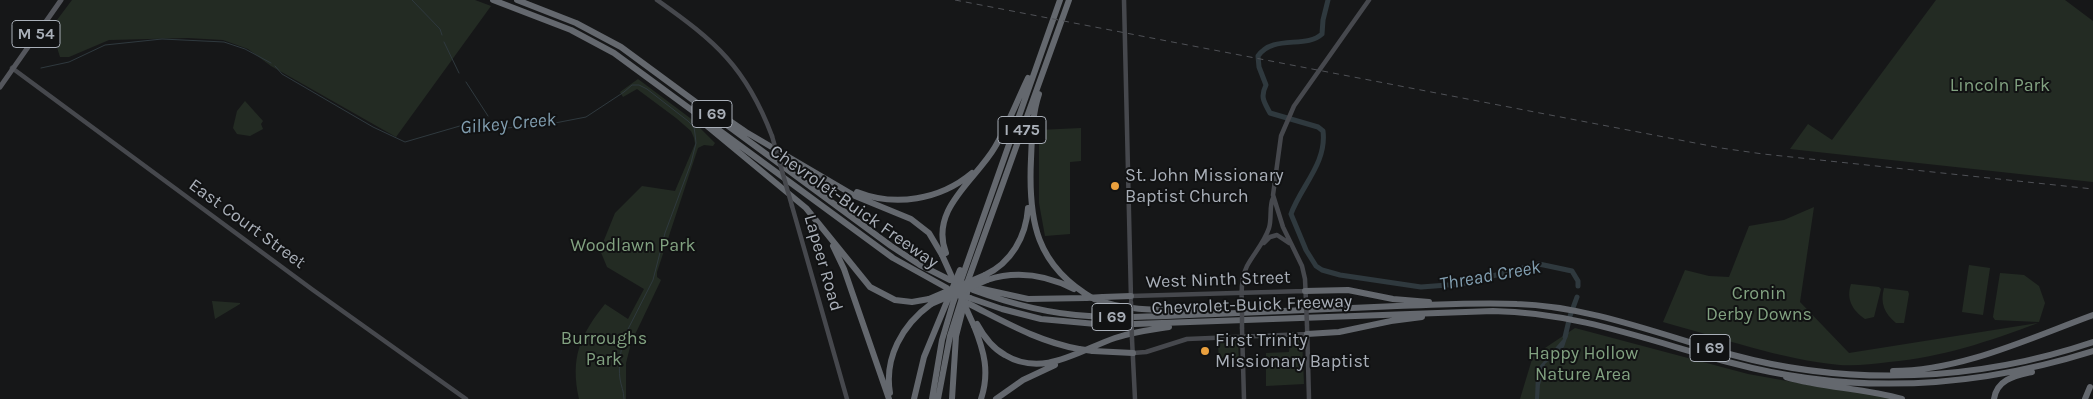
<!DOCTYPE html>
<html>
<head>
<meta charset="utf-8">
<style>
	body { margin:0 }
	canvas { display:block; background:#161718 }
</style>
</head>
<body>
<canvas width="2093" height="399"></canvas>
<script>
const ctx = document.querySelector('canvas').getContext('2d');
ctx.lineJoin = 'round';
function fill(path, color) { ctx.fillStyle = color; ctx.fill(path, 'evenodd'); }
function stroke(path, color, width, dash) { ctx.strokeStyle = color; ctx.lineWidth = width; ctx.lineCap = dash ? 'butt' : 'round'; ctx.setLineDash(dash || []); ctx.stroke(path); }
function drawText(font, color, halo, rows, align = 'center') {
  ctx.font = font + ' Karla,sans-serif'; ctx.lineWidth = 4; ctx.setLineDash([]); ctx.textBaseline = 'middle'; ctx.strokeStyle = halo; ctx.fillStyle = color; for (const [text, x, y, turn = 0] of rows) {
    ctx.save(); ctx.translate(x, y); ctx.rotate((+turn || 0) * Math.PI / 180); ctx.textAlign = isNaN(turn) ? turn : align; if (halo) ctx.strokeText(text, 0, 0); ctx.fillText(text, 0, 0); ctx.restore();
  }
}
fill(new Path2D(`
	M72,0H475L491,6L396,137L271,66L248,49L223,40L188,38L109,40L69,57H60L51,28Z
	M1936,0H2065L2093,21V182L1790,149L1808,124L1832,140Z
	M638,79L690,118L715,143L713,146L704,145L698,148L657,272V277L661,280L631,343L626,363V399H579C570,358 580,335 605,304L628,319L644,289L607,267L600,250L615,213L642,186L675,191L695,144L694,138L691,131L676,118L637,89L623,97L620,92Z
	M245,101L263,121L261,124L263,129L250,136L237,134L233,128L237,111Z
	M1081,128V161L1070,162V234L1045,236L1039,203V130Z
	M1814,207L1800,302L1849,353L2038,323C1987,342 1943,357 1889,362C1873,364 1856,366 1840,365C1783,360 1718,337 1663,322L1685,270L1709,276L1729,277L1749,226L1784,220Z
	M1969,265L1990,268L1983,315L1962,312Z
	M2000,273L2024,275L2039,286L2045,303L2039,322L1995,320L1993,317Z
	M1851,284L1879,287L1881,289L1874,317L1865,319C1852,310 1846,299 1851,284Z
	M1884,288L1908,291L1909,294L1904,323H1896C1884,313 1880,303 1884,288Z
	M212,301L240,303V304L215,319Z
	M1575,328L1748,374L1815,386L1876,394L1893,399H1520L1533,356Z
	M1302,338L1304,384L1266,386V353L1289,352L1290,339Z
	M1238,341L1239,364H1219L1218,342Z`), '#232b23');
fill(new Path2D(`
	M1569,332L1564,347L1545,364L1540,385L1539,399H1535L1536,373L1538,368Z`), '#2f393e');
stroke(new Path2D(`
	M412,0L440,29L442,35
	M444,42L459,73
	M275,66L282,74L373,127L405,142L470,123L495,128H507L555,123L586,117L624,92L632,85H639L647,89L688,121L694,127L695,134L696,143L691,163L665,233L653,280L624,337C621,350 618,365 620,379C621,386 624,391 624,399
	M41,68L69,62L105,45L162,39L224,42L245,49L271,63
	M466,82L488,116`), '#2f393e', 1);
stroke(new Path2D(`
	M1328,0L1323,20L1322,34C1306,49 1273,34 1258,56L1259,67L1266,85C1260,97 1264,102 1270,113L1318,127L1323,131C1327,163 1301,186 1291,214L1306,250L1316,266L1322,270L1340,275L1421,287L1461,284L1539,264L1572,271L1578,281V286
	M1565,337L1570,316L1577,297`), '#2f393e', 5);
stroke(new Path2D(`
	M657,0C715,41 746,67 772,136
	M1124,0L1131,299
	M12,68L313,290L466,399
	M792,206L847,399
	M1264,243L1270,237L1277,235L1289,243
	M1131,296L1305,291
	M1306,302L1305,279L1302,266L1283,227L1273,195L1281,136L1294,106L1369,0
	M1242,304C1241,291 1241,278 1247,266C1254,253 1264,243 1269,228C1272,219 1269,205 1273,198
	M1307,325L1309,399
	M1242,328L1244,399
	M1132,339L1135,399
	M1133,353L1146,352L1187,339L1307,334`), '#46484d', 4.5);
stroke(new Path2D(`
	M0,87L61,0`), '#54565c', 5);
stroke(new Path2D(`
	M493,0L571,30L614,53L893,258L947,288
	M517,0L576,23L621,47L891,246L920,265L950,280
	M1039,94C1032,115 1032,137 1031,159C1028,221 1036,266 1094,299
	M708,106L746,132L855,196L911,219L929,233L942,255
	M701,121L806,208L870,287L895,300L912,302L929,299
	M857,192C895,207 940,200 972,173
	M833,246L844,269L889,399
	M946,253C929,209 976,180 995,147C1008,125 1017,101 1028,78
	M985,275C1011,263 1026,237 1028,208
	M987,280C1017,270 1046,275 1074,289
	M966,286L1069,0
	M978,288L1028,299L1086,298
	M973,290C1011,304 1049,314 1089,316C1131,319 1173,315 1215,314C1276,311 1337,309 1397,306C1437,305 1477,302 1517,304C1589,306 1664,336 1733,355C1851,387 1978,381 2093,342
	M1305,291L1348,290L1393,299L1429,302
	M1103,297L1131,296
	M970,298L1002,309L1041,319L1107,325L1493,311C1576,312 1653,342 1732,363C1852,395 1975,388 2093,351
	M1092,298C1127,312 1161,310 1198,310
	M969,304C1005,322 1039,342 1079,349
	M977,324C984,337 992,348 1005,355C1043,378 1080,350 1115,338C1133,332 1150,330 1169,327
	M974,326C984,351 990,372 981,399
	M1307,334L1339,332L1391,321L1422,317
	M1093,351L1133,353
	M1893,371C1961,371 2030,338 2093,315
	M1786,377C1824,388 1864,388 1902,399
	M890,393C884,358 902,325 931,304
	M914,399L924,357L960,270
	M932,399L942,340L953,303L1060,0
	M938,399L950,336L963,295
	M952,399L956,336L969,285
	M996,399L1023,380L1055,365
	M1994,399C1997,379 2015,376 2032,372
	M2085,399L2090,387`), '#64686e', 6);
stroke(new Path2D(`
	M955,0L1721,148L1763,154L2093,189`), '#4f5156', 1, [6, 5]);
stroke(new Path2D(`
	M772,136L792,206
	M1131,302L1132,339
	M1306,302L1307,325
	M1242,304V328`), '#46484d', 4.5);
stroke(new Path2D(`
	M942,255L974,326
	M959,294L970,298
	M1086,298L1103,297
	M929,299L985,275
	M931,304L987,280
	M1079,349L1093,351`), '#64686e', 6);
for (const [x, y, r, color] of [
	[1115,186,5,"#eaa03d"],
	[1205,351,5,"#eaa03d"]
]) { const dot = new Path2D(); dot.arc(x, y, r, 0, 2 * Math.PI); ctx.fillStyle = color; ctx.fill(dot); stroke(dot, '#111213', 2); }
for (const [x, y, w] of [
	[36,34,48],
	[712,114,40],
	[1022,130,48],
	[1112,317,40],
	[1710,348,40]
]) { const box = new Path2D(); box.roundRect(x - w / 2, y - 13.5, w, 27, 4); ctx.fillStyle = '#111213'; ctx.fill(box); stroke(box, '#a9afb8', 1); }
drawText('bold 16px', '#a9afb8', null, [
	["M 54",36,34],
	["I 69",712,114],
	["I 475",1022,130],
	["I 69",1112,317],
	["I 69",1710,348]
]);
drawText('18px', '#82a281', '#111213', [
	["Lincoln Park",2000,86],
	["Woodlawn Park",633,246],
	["Cronin",1759,294],
	["Derby Downs",1759,315],
	["Burroughs",604,339],
	["Park",604,360],
	["Happy Hollow",1583,354],
	["Nature Area",1583,375]
]);
drawText('18px', '#a9afb8', '#111213', [
	["St. John Missionary",1125,176],
	["Baptist Church",1125,197],
	["First Trinity",1215,341],
	["Missionary Baptist",1215,362]
], 'left');
drawText('18px', '#a9afb8', '#111213', [
	["Chevrolet-Buick Freeway",854,207,35],
	["East Court Street",247,224,36],
	["Lapeer Road",823,263,74],
	["West Ninth Street",1218,280,-2],
	["Chevrolet-Buick Freeway",1252,305,-2]
]);
drawText('italic 19px', '#829fb1', '#111213', [
	["Gilkey Creek",508,124,-5],
	["Thread Creek",1490,276,-10]
]);
</script>
</body>
</html>
